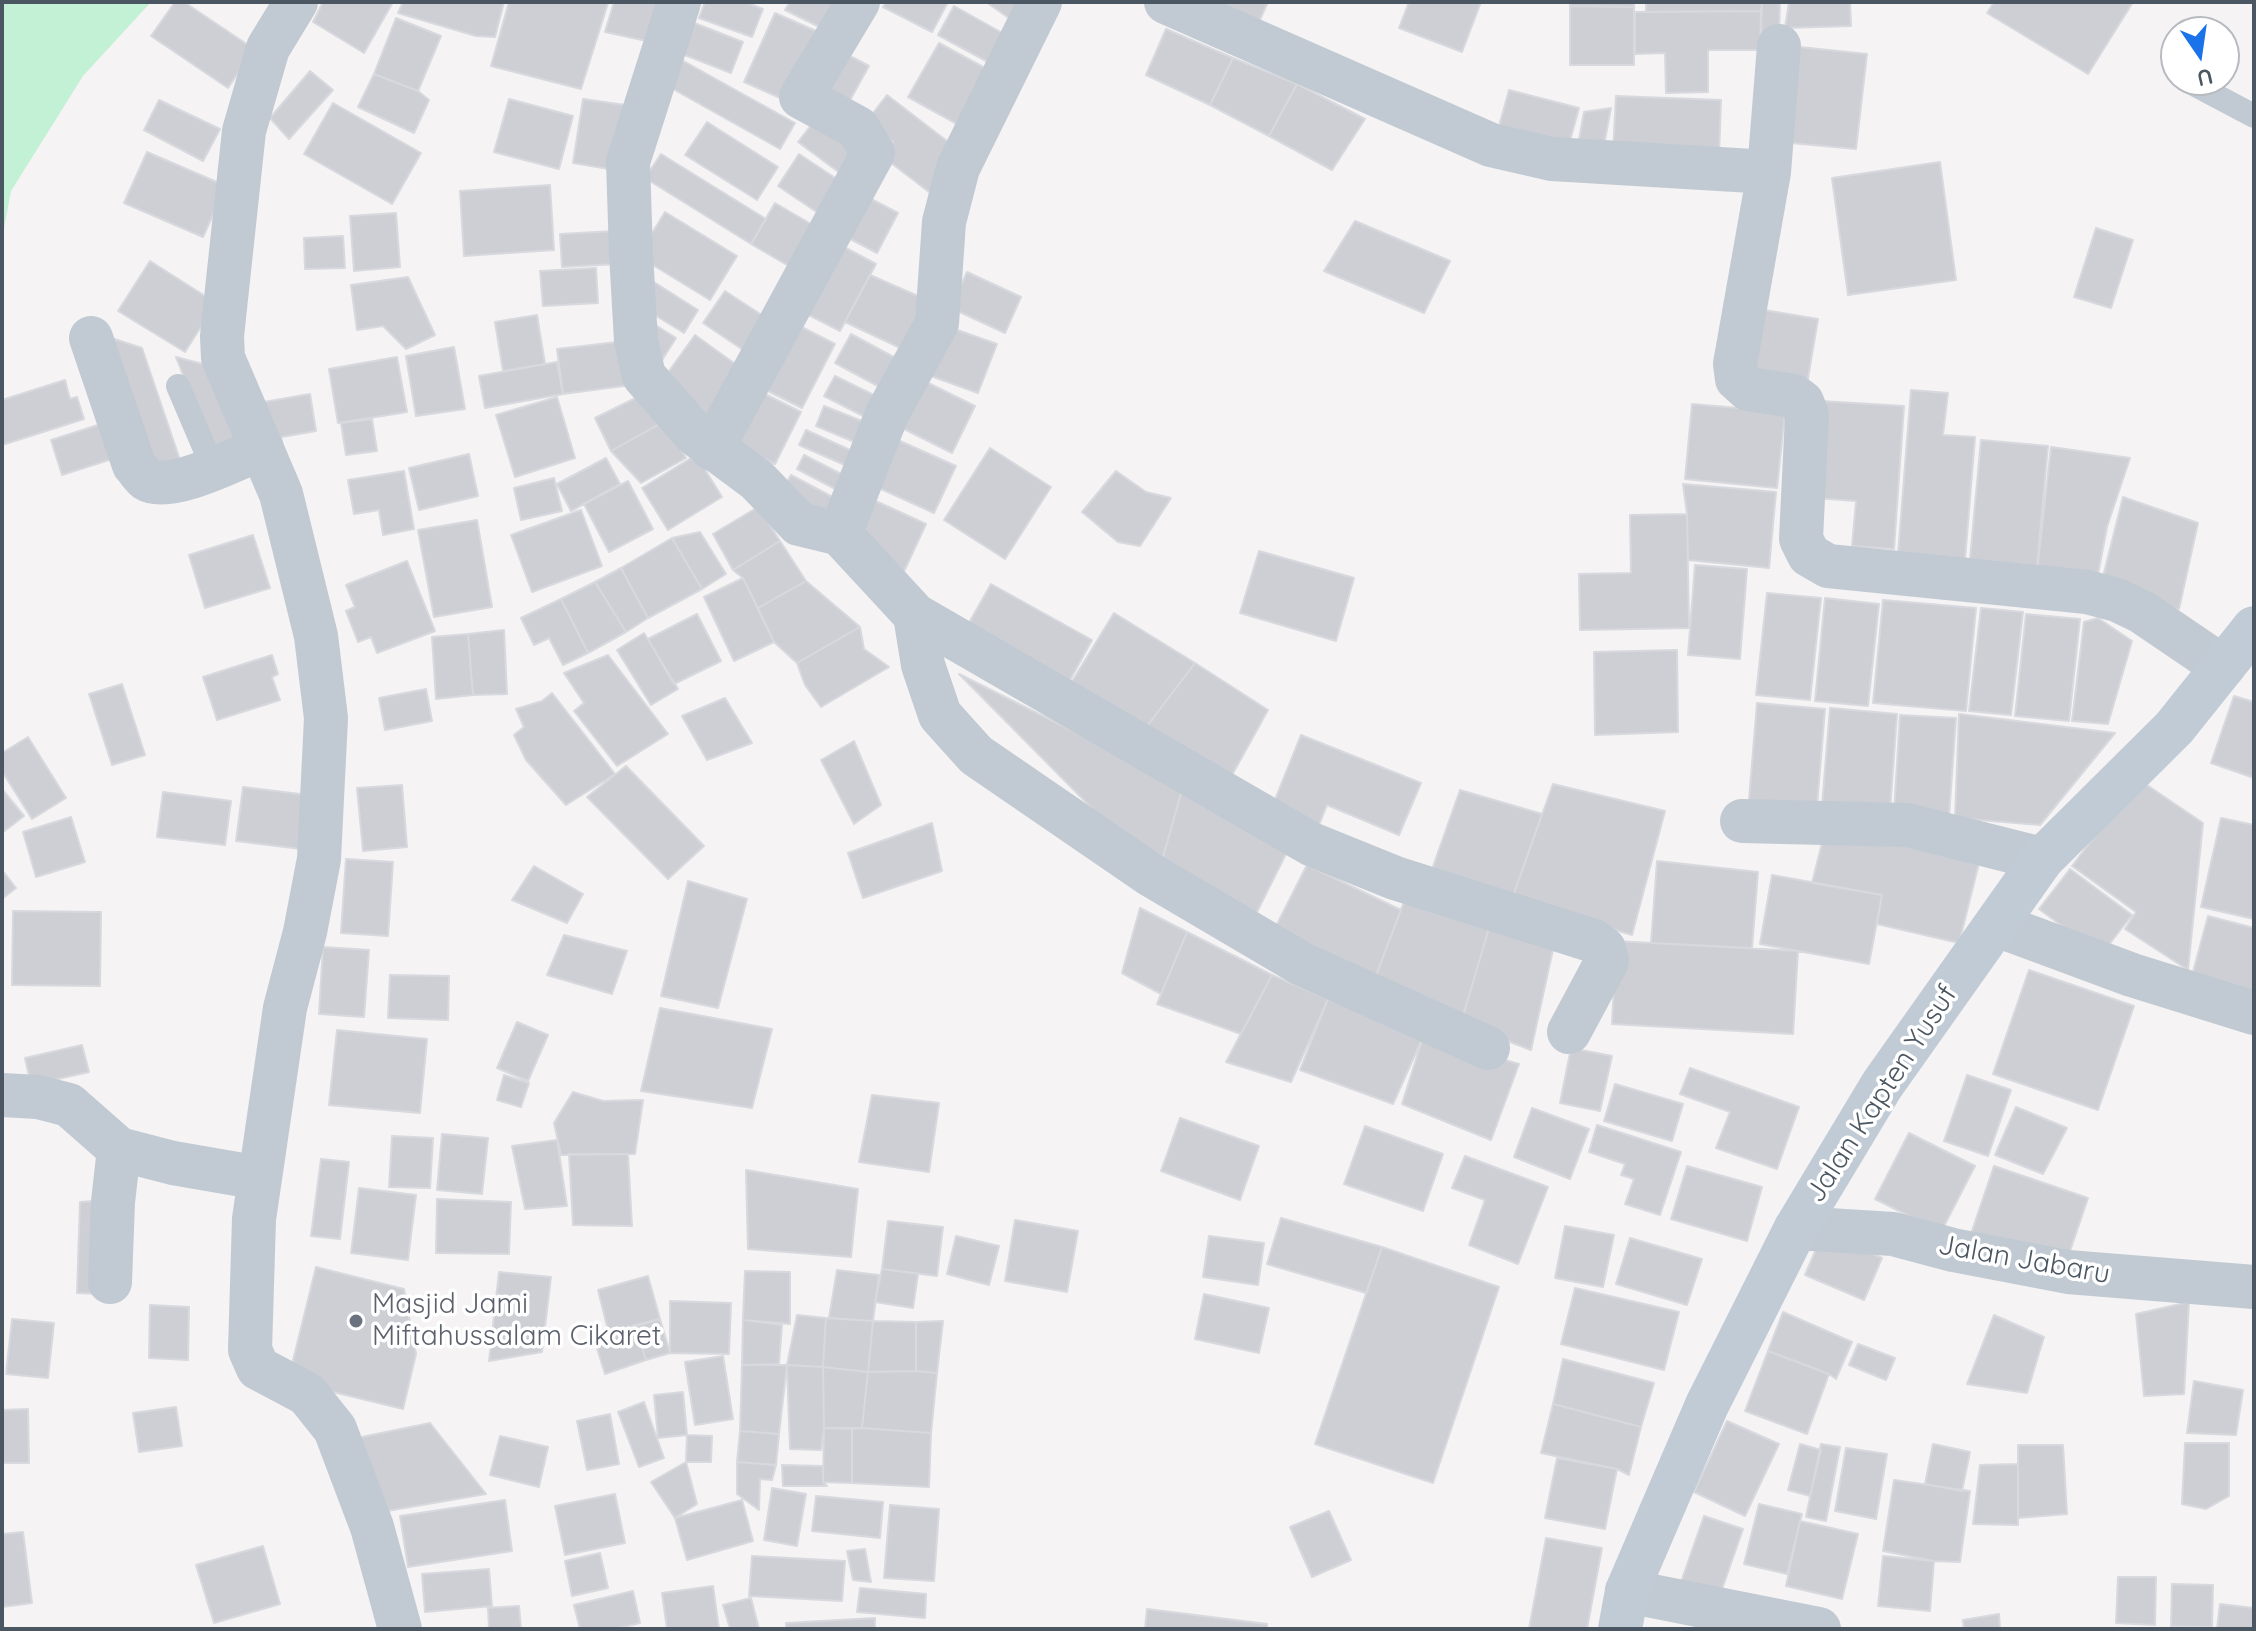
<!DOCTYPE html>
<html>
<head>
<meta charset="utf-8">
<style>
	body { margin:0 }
	#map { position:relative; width:2256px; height:1631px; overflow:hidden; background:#f5f3f3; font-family:Quicksand,sans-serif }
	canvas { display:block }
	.frame { position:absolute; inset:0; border:4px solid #4a5661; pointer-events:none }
	.north { position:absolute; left:2160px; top:16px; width:80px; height:80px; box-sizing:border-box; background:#fff; border:2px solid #b7bbc0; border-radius:50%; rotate:167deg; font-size:22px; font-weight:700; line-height:32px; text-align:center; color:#4a5661 }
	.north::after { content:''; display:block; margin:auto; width:28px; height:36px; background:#1a73e8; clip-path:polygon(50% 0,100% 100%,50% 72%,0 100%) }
</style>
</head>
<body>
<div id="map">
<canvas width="2256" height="1631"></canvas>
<div class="frame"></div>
<div class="north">U</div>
</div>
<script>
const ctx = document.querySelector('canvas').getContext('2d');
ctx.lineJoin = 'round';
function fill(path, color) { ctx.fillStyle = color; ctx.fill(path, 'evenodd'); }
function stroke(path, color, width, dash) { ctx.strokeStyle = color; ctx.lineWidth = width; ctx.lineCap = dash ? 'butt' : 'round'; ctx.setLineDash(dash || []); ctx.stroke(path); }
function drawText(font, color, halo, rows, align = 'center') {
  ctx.font = font + ' Quicksand,sans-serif'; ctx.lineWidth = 7; ctx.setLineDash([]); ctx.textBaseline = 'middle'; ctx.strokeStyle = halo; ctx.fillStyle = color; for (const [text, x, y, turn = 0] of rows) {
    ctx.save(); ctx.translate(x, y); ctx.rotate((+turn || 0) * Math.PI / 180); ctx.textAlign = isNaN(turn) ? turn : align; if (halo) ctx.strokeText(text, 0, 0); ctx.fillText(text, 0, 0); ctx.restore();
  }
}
fill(new Path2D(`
	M2,2H151L83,76L11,191L2,239Z`), '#c3f1d5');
const building = new Path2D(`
	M175,2H184L254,49L228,88L151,36Z
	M323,2H393L364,53L313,22Z
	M403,2H504L495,37L476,36L398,13Z
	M509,2L608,3L581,89L491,66Z
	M614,2H674L656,43L605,32Z
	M705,2H745L763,9L752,37L699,18Z
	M790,2H850L834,34L785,10Z
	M886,2H948L932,32L883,7Z
	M986,2H1031L1016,23Z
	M1203,2H1268L1257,26Z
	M1409,2H1481L1462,52L1399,28Z
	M1570,2H1634V7L1570,6Z
	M1646,2H1762L1761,11L1646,12Z
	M1762,2H1780L1779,37L1761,36Z
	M1789,2H1850L1851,26L1785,28Z
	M1994,2H2133L2088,74L1987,13Z
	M954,6L1015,40L999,68L938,35Z
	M1570,6L1634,7V65H1570Z
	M1761,11L1760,50H1708V92L1666,93L1665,53L1635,54V12Z
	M775,13L825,35L794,104L744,82Z
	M396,18L441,36L418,91L374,74Z
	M689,21L743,42L731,73L677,52Z
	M1166,29L1233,58L1210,105L1146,75Z
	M939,43L996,74L966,129L908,97Z
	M1790,46L1867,54L1856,149L1781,142Z
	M835,48L869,66L844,111L810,93Z
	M678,58L795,123L780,149L664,84Z
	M1233,58L1297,84L1269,136L1210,105Z
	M310,71L333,90L289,139L270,118Z
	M374,74L418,91L429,100L414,133L358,107Z
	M1297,84L1365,119L1332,170L1269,136Z
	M1509,90L1579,108L1568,148L1498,130Z
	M887,95L960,151L929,192L882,156L893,142L866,122Z
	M1616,96L1721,100L1719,156L1613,152Z
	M509,99L573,116L559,169L494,152Z
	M583,99L625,105L615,170L573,163Z
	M159,100L220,129L203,161L144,130Z
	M333,103L421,153L392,204L304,154Z
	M1611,108L1602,156L1577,151L1584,112Z
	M819,115L868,153L848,179L798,142Z
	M707,122L778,167L757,200L685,155Z
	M147,152L226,186L203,237L124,203Z
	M661,154L766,219L751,244L645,178Z
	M799,154L846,185L824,217L778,186Z
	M1940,162L1956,280L1848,295L1832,178Z
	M550,185L554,250L464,256L460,191Z
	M858,192L898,213L877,253L837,232Z
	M775,203L823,231L799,272L751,244Z
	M665,212L737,256L710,300L638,256Z
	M396,213L400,267L354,271L350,216Z
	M1355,221L1450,261L1424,313L1324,271Z
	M2096,228L2133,240L2111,308L2074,297Z
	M615,231L617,264L562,267L560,234Z
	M343,236L345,268L305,269L304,238Z
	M831,240L876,264L840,331L795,308Z
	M150,261L216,303L185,352L118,311Z
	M596,268L598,303L543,306L540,271Z
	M967,272L1021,297L1005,333L951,308Z
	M870,275L934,303L911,353L845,322Z
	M408,277L435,335L406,349L383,326L357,330L351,285Z
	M646,277L698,310L684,333L640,306Z
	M725,291L774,323L752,356L703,323Z
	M1764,310L1818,319L1807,384L1753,376Z
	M537,315L545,364L503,371L495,322Z
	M646,319L676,338L659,365Z
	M790,321L835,344L802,408L756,385Z
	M946,326L997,344L978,393L928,375Z
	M851,334L903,362L887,391L835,363Z
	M102,335L142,348L181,463L148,475Z
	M695,335L745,371L708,421L659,385Z
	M626,341L631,385L563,394L557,349Z
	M454,347L465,409L416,416L406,356Z
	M176,357L218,368L246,436L211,447Z
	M397,357L407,412L338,423L329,369Z
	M557,362L563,394L485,408L479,376Z
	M835,376L884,400L873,421L824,396Z
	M916,377L975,406L952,453L892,423Z
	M65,380L70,399L77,397L84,419L2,445V400Z
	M749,386L801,412L775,464L723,439Z
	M1911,390L1948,393L1943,435L1975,437L1965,560L1898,554Z
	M648,392L665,421L611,451L595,418Z
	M310,394L316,431L270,439L264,402Z
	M557,397L575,458L515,477L496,415Z
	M1821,401L1904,406L1894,549L1852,546L1856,501L1814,498Z
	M1692,404L1785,412L1777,488L1685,479Z
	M824,406L872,425L864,446L816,426Z
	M372,419L377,451L346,455L341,423Z
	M665,421L686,458L641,483L611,451Z
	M101,424L112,459L62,475L51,440Z
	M806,430L861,455L854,469L799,445Z
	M891,437L956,466L934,513L870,484Z
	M1981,440L2048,446L2037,566L1970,559Z
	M2051,447L2130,458L2107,527L2095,590L2036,581Z
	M990,448L1051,487L1005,559L944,520Z
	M469,454L478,496L419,510L409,468Z
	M696,455L722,497L668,530L642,488Z
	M804,455L849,478L845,494L797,469Z
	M606,458L620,484L571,511L557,484Z
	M404,471L414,529L383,535L379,510L354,514L348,480Z
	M1116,471L1146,492L1171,498L1140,546L1118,542L1082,512Z
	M791,475L840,501L831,518L782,491Z
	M554,478L562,511L521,520L514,488Z
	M628,481L653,529L609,552L584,504Z
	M1683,484L1776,492L1769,568L1688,560L1687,514Z
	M867,497L926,524L901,578L849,535Z
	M2123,497L2198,523L2179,609H2144L2100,589Z
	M758,507L780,541L733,570L713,534Z
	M581,510L602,566L532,592L511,535Z
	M1687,514L1689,628L1580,630L1579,574L1631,573L1630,515Z
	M477,520L492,607L434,617L418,530Z
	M700,532L726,574L702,589L672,538Z
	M253,535L270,588L205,608L189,555Z
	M672,538L702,589L648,618L621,568Z
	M780,541L806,581L758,608L743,578L733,570Z
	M1259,551L1354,578L1336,641L1240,613Z
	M407,561L435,631L377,653L371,637L358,642L346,611L355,607L346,585Z
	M1695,565L1747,569L1740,659L1688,655Z
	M621,568L648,618L626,632L595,582Z
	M743,578L774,642L734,661L704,597Z
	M806,581L860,627L797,663L774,642L758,608Z
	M595,582L626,632L588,653L561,599Z
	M991,584L1092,640L1063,693L961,637Z
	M1767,593L1821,598L1810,700L1756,695Z
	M1825,598L1879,604L1868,706L1815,701Z
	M561,599L588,653L563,665L549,638L534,645L521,618Z
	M1883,600L1976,608L1966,711L1873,703Z
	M1981,608L2023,612L2011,715L1969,711Z
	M1114,613L1195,663L1141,734L1068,688Z
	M697,614L721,661L674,684L648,639Z
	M2026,614L2080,619L2069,721L2015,716Z
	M2098,618L2132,641L2108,724L2072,721L2084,622Z
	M860,627L864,649L889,667L821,707L805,685L797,663Z
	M504,630L507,694L473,695L468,634Z
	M644,633L678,689L651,705L617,650Z
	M468,634L473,695L436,699L432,637Z
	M1677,650L1678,732L1595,735L1594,652Z
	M272,655L278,674L272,677L280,700L217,720L203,677Z
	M608,655L668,734L617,766L574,711L584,703L564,673Z
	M1195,663L1268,710L1226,786L1141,734Z
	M959,674L1081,735L1182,790L1158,875Z
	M122,684L145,755L112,765L89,694Z
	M426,689L432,721L385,730L379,698Z
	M552,693L615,774L566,805L526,760L514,735L524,727L516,709L542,701Z
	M2234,696L2254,702V778L2211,763Z
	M725,698L752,743L707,760L682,716Z
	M1757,703L1825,709L1817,806L1749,800Z
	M1830,708L1897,714L1890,811L1822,806Z
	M1959,714L2115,733L2040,825L1955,818Z
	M1900,715L1956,718L1949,816L1894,812Z
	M1301,735L1421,783L1399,835L1327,805L1317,830L1270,812Z
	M28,737L66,798L32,819L2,771V753Z
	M854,741L881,805L854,824L821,760Z
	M626,766L704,846L668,879L587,797Z
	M2138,779L2203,823L2188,970L2125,929L2136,912L2072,866Z
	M1553,784L1665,811L1632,935L1512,899Z
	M402,785L407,847L363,851L357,788Z
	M243,787L308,795L301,849L236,841Z
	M2,789L24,816L2,833Z
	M1182,790L1286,854L1249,928L1158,875Z
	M1460,790L1542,814L1512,899L1429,878Z
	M163,792L231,801L225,845L157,837Z
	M71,817L85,862L36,877L23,832Z
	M2221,818L2254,825V919L2201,907Z
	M932,823L942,871L863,898L848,853Z
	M1826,827L1980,859L1959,943L1877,924L1882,895L1812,883Z
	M346,859L393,862L388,936L341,933Z
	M1657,861L1758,872L1752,948L1651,943Z
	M1307,865L1401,910L1372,986L1270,938Z
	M534,866L583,894L567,923L512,900Z
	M2070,869L2132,915L2101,955L2039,909Z
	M2,870L16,888L2,899Z
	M1772,875L1882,895L1869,964L1760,944Z
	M688,881L747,899L718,1008L661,996Z
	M1405,899L1489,928L1461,1023L1372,986Z
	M1140,908L1187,932L1161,994L1122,973Z
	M13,911L101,912L100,986L12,985Z
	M2208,916L2254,928V991L2192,976Z
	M1489,928L1554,945L1531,1050L1461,1023Z
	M1187,932L1272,975L1241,1034L1157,1004Z
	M564,935L627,951L612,994L547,975Z
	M1616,941L1798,951L1793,1034L1612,1024Z
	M323,947L369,950L364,1017L319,1014Z
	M2029,970L2134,1006L2098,1110L1993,1074Z
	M390,975L449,976L448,1020L388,1018Z
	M1272,975L1328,999L1291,1082L1226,1062Z
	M1328,999L1423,1037L1393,1104L1300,1070Z
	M660,1008L772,1029L752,1108L641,1091Z
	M517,1022L548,1035L528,1081L497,1068Z
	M337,1030L427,1039L420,1113L329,1105Z
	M1423,1037L1519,1064L1491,1140L1402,1104Z
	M82,1045L89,1072L31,1085L25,1058Z
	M1571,1048L1612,1056L1600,1111L1560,1103Z
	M1690,1068L1799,1107L1777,1169L1716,1148L1730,1112L1680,1094Z
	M504,1075L529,1083L521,1107L497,1100Z
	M1967,1075L2011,1090L1988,1156L1944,1141Z
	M1615,1084L1683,1104L1672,1141L1604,1121Z
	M573,1092L603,1101L643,1100L635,1154L561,1155L554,1123Z
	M872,1095L939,1103L929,1172L859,1162Z
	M2016,1107L2067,1128L2043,1174L1995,1155Z
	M1532,1108L1589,1129L1570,1179L1514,1157Z
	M1180,1118L1259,1146L1240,1200L1161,1171Z
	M1597,1125L1681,1152L1660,1215L1625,1204L1634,1179L1621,1175L1625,1164L1589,1152Z
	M1365,1126L1443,1154L1423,1211L1344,1184Z
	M1909,1133L1975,1166L1941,1232L1875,1199Z
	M442,1134L488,1138L482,1194L437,1190Z
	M392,1136L433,1138L430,1188L389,1187Z
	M557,1140L567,1206L525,1209L512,1146Z
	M569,1154H628L632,1226L573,1225Z
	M1465,1156L1548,1187L1518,1264L1469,1245L1485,1200L1452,1188Z
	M321,1159L349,1162L340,1239L311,1236Z
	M1687,1166L1762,1187L1747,1241L1671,1219Z
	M1994,1166L2088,1198L2065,1266L1971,1234Z
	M746,1170L858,1189L851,1257L748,1249Z
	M359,1188L416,1195L408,1260L351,1253Z
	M437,1199L511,1202L509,1254L436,1253Z
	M95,1201L99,1294L77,1293L80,1202Z
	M1281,1218L1382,1247L1366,1293L1267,1264Z
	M1015,1220L1078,1231L1067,1292L1005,1281Z
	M888,1221L943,1227L937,1276L882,1269Z
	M1565,1226L1614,1235L1603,1287L1555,1278Z
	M1823,1233L1882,1258L1864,1300L1805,1275Z
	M956,1236L999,1246L989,1285L947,1274Z
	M1209,1236L1264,1243L1258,1285L1203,1277Z
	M1630,1238L1702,1259L1687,1305L1616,1284Z
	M1382,1247L1499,1287L1433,1483L1315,1444Z
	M316,1267L404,1289L416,1354L403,1409L288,1381Z
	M882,1269L918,1274L913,1308L875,1302Z
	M837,1270L879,1275L873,1321L829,1318Z
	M745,1271L790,1272V1324L743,1320Z
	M499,1272L551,1277L542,1352L489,1361Z
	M648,1276L660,1319L609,1334L598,1290Z
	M1575,1288L1679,1312L1664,1370L1561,1344Z
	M1204,1294L1269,1308L1259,1353L1195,1339Z
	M670,1301L731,1303L729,1354L670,1353Z
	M2189,1302L2184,1394L2144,1396L2136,1314Z
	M150,1305L189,1307L188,1360L149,1358Z
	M1783,1312L1852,1342L1836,1379L1829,1374L1768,1351Z
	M797,1315L826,1318L823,1367L787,1365Z
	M1994,1315L2044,1337L2027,1393L1967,1384Z
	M826,1318L873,1321L868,1372L823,1367Z
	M12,1319L54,1323L48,1378L6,1374Z
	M660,1319L670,1353L646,1360L635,1325Z
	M743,1320L782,1325L779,1364L742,1365Z
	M873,1321L916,1322V1371L868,1372Z
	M943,1321L937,1373L916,1371V1322Z
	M635,1325L646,1360L605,1374L594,1339Z
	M1858,1344L1895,1358L1886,1380L1849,1365Z
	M1768,1351L1829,1374L1807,1434L1745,1411Z
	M723,1356L733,1419L695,1425L685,1362Z
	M1563,1359L1654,1383L1641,1427L1553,1404Z
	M742,1365H787L779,1434L740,1431Z
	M787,1365L823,1367L824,1428L821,1450L790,1449Z
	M823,1367L868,1372L862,1428H824Z
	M916,1371L937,1373L931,1433L862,1428L868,1372Z
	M2194,1381L2243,1390L2236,1435L2187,1433Z
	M683,1392L687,1435L658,1438L654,1395Z
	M644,1402L664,1458L639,1467L618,1412Z
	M1553,1404L1641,1427L1629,1475L1617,1469L1541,1453Z
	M176,1407L182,1446L139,1452L133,1413Z
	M28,1409L29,1463H2V1410Z
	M610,1414L619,1464L587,1470L577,1421Z
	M1727,1421L1779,1444L1745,1516L1694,1492Z
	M430,1423L486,1494L387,1511L357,1438Z
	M824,1428L852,1429V1483L823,1482Z
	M862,1428L931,1433L929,1487L852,1483V1429Z
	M740,1431L779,1434L776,1465L737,1462Z
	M687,1435L712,1436L711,1462H686Z
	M500,1436L548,1447L539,1487L490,1475Z
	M2185,1443H2229V1496L2206,1509L2182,1504Z
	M1800,1444L1821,1450L1810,1496L1788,1490Z
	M1821,1444L1840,1447L1826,1521L1806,1517Z
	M1933,1444L1970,1452L1962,1491L1925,1484Z
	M2018,1445H2063L2067,1514L2018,1518Z
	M1846,1448L1887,1454L1876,1519L1835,1511Z
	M1557,1458L1617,1469L1605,1529L1545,1518Z
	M686,1462L697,1504L675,1518L651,1482Z
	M737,1462L776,1465L772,1480L760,1479L759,1510L737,1494Z
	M2018,1464V1525L1973,1524L1980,1465Z
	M782,1465L823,1466V1482L827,1486H783Z
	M1894,1480L1970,1491L1960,1562L1934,1561L1883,1551Z
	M772,1488L806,1494L797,1546L764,1540Z
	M615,1494L625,1543L565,1555L555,1506Z
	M816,1496L883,1502L880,1538L812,1531Z
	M505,1500L512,1551L408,1567L400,1516Z
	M742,1500L753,1541L687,1560L675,1518Z
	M1759,1504L1802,1514L1787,1574L1744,1564Z
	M890,1505L939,1509L934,1581L884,1578Z
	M1329,1511L1351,1560L1312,1577L1290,1527Z
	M1704,1516L1743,1529L1720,1595L1681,1582Z
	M1800,1521L1858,1534L1842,1599L1786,1586Z
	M23,1532L32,1603L2,1607V1534Z
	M1546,1538L1602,1548L1587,1629H1529Z
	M263,1546L280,1604L214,1623L196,1565Z
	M865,1549L871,1582L853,1580L847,1551Z
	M600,1553L608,1588L572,1596L565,1561Z
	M752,1556L845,1561L842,1601L749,1596Z
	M1883,1556L1934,1561L1930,1611L1878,1606Z
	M489,1569L492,1606L425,1612L422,1574Z
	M2118,1577H2156L2155,1625L2116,1623Z
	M2172,1584L2213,1585L2212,1627L2171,1626Z
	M713,1586L719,1629H667L662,1593Z
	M860,1588L926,1594L925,1618L857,1612Z
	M633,1591L640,1623L615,1629H580L574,1605Z
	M751,1598L759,1629H730L723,1605Z
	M2220,1604L2254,1608V1629H2217Z
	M519,1606L521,1629H489L488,1608Z
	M1147,1609L1267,1624V1629H1145Z
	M1999,1614L2000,1629H1964L1963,1620Z
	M875,1618V1629H786V1623Z`);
fill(building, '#cdcfd5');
stroke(building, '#d7d9de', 2);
stroke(new Path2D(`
	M2186,80L2254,116
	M178,386L213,468`), '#c1cad2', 24);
stroke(new Path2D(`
	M296,2L268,48L244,131L222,336L223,358L281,494L316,636L326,718L319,859L305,932L285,1008L254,1219L250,1350L258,1368L307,1394L335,1429L372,1527L400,1629
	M679,2L628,162L631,253L636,341L644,376L695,434L757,480L799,524L840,534L915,615L1311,844L1395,878L1594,941L1604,949L1607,961L1569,1032
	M1166,2L1491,145L1552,159L1769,172
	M1779,46L1769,172L1735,364L1737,379L1748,389L1794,396L1802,402L1807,415L1801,539L1809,555L1828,566L2087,592L2117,600L2142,612L2223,667
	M91,338L134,465C138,469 142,476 146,479C169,494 238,458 262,448
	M712,449L873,153L858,128L801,97L858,2
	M840,534L887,414L937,323L944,222L958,168L1040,2
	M915,615L923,665L940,715L976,755L1151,875L1302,964L1488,1048
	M1742,821L1907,825L2042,859
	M1997,925L2132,975L2254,1013
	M2,1095L38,1097L69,1105L119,1149L173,1163L260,1178
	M1796,1228L1893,1234L1953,1250L2068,1272L2254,1287
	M110,1282L113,1202L119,1149
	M1627,1591L1819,1629`), '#c1cad2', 44);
stroke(new Path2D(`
	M1620,1629L1627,1591L1707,1405L1796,1228L1882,1085L2042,859L2174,728L2254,628`), '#c1cbd6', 44);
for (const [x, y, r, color] of [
	[356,1321,8,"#6b7280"]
]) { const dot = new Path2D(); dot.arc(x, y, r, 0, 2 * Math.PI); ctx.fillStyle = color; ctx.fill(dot); stroke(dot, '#fff', 3); }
drawText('28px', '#4a5661', '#fff', [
	["Jalan Kapten Yusuf",1882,1094,-57],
	["Jalan Jabaru",2024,1260,10]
]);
drawText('28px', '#5b616d', '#fff', [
	["Masjid Jami",372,1305],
	["Miftahussalam Cikaret",372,1337]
], 'left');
</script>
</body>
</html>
